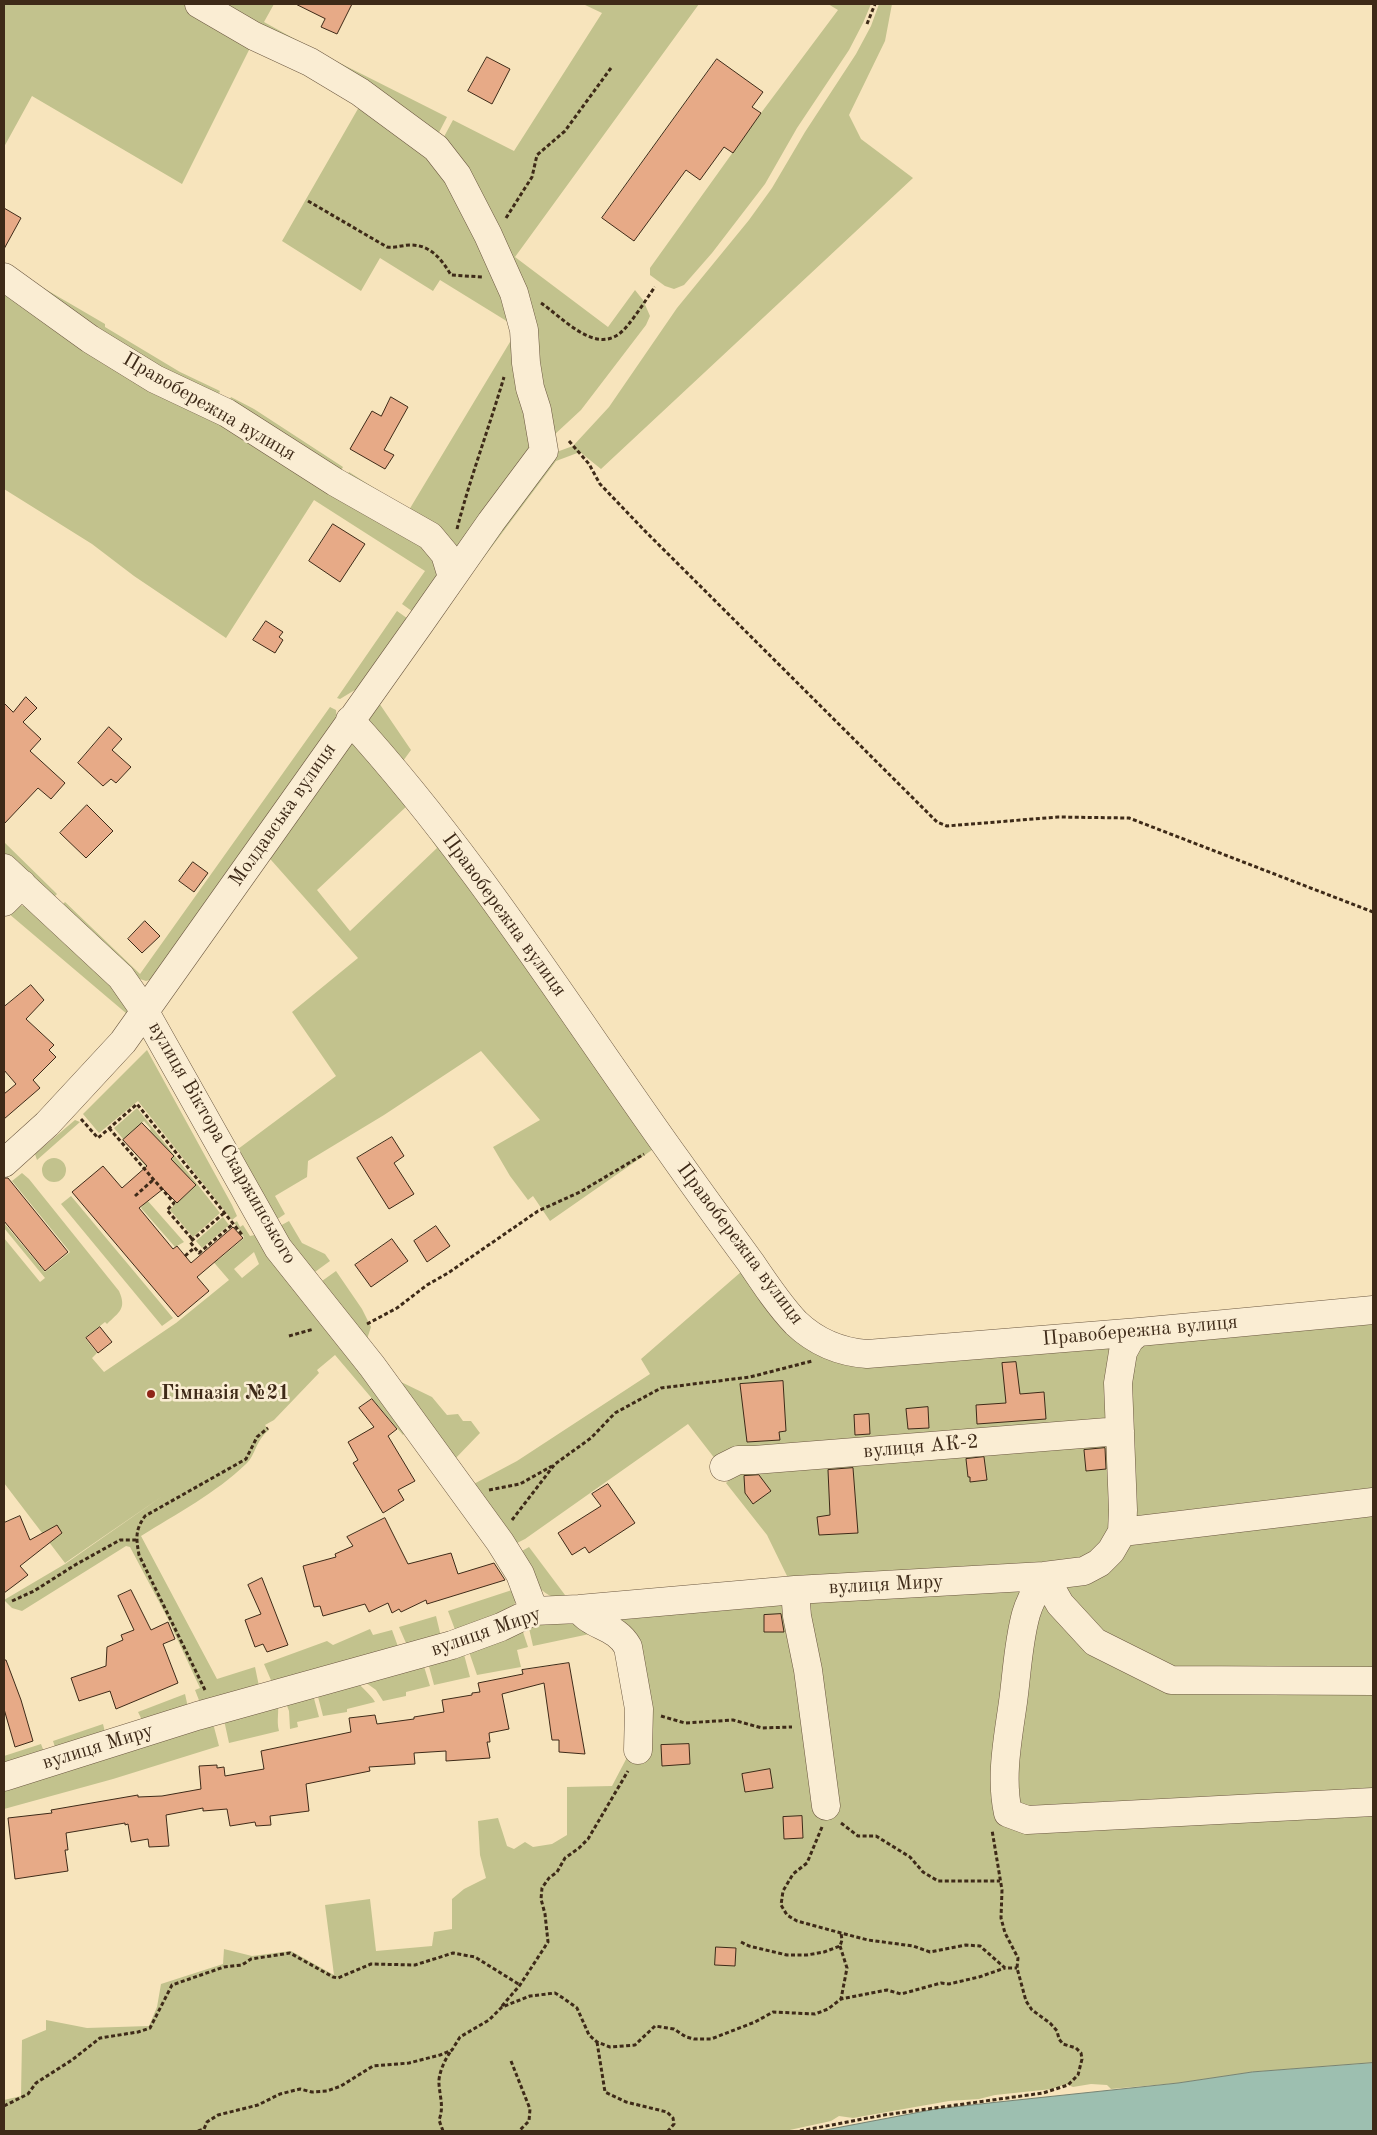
<!DOCTYPE html>
<html>
<head>
<meta charset="utf-8">
<style>
	body { margin:0 }
	#map { position:relative; width:1377px; height:2135px; overflow:hidden; background:#f7e4bc; font-family:"Old Standard TT",serif }
	canvas { display:block }
	.frame { position:absolute; inset:0; border:5px solid #3e2a18; pointer-events:none }
</style>
</head>
<body>
<div id="map">
<canvas width="1377" height="2135"></canvas>
<div class="frame"></div>
</div>
<script>
const ctx = document.querySelector('canvas').getContext('2d');
ctx.lineJoin = 'round';
function fill(path, color) { ctx.fillStyle = color; ctx.fill(path, 'evenodd'); }
function stroke(path, color, width, dash) { ctx.strokeStyle = color; ctx.lineWidth = width; ctx.lineCap = dash ? 'butt' : 'round'; ctx.setLineDash(dash || []); ctx.stroke(path); }
function drawText(font, color, halo, rows, align = 'center') {
  ctx.font = font + ' "Old Standard TT",serif'; ctx.lineWidth = 5; ctx.setLineDash([]); ctx.textBaseline = 'middle'; ctx.strokeStyle = halo; ctx.fillStyle = color; for (const [text, x, y, turn = 0] of rows) {
    ctx.save(); ctx.translate(x, y); ctx.rotate((+turn || 0) * Math.PI / 180); ctx.textAlign = isNaN(turn) ? turn : align; if (halo) ctx.strokeText(text, 0, 0); ctx.fillText(text, 0, 0); ctx.restore();
  }
}
fill(new Path2D(`
	M4,4H192L254,40L182,184L32,96L4,147Z
	M205,4H274L264,22L320,53L447,117L434,142Z
	M583,4H699L515,257L608,327L635,290L643,300L650,316L646,325L581,410L553,436L530,361L439,146L453,120L514,151L602,13Z
	M828,4H871L863,23L849,50L797,128L765,184L712,253L684,285L674,289L665,286L650,275V268L761,113L838,10Z
	M879,4H892L885,41L849,115L861,139L913,178L601,469L580,452L556,461L422,640L379,703L411,750L398,768L365,729V708L551,454L573,446L609,407L677,308L749,220L772,188L805,132L856,54L871,26Z
	M363,100L431,150L512,299L534,453L453,563L344,481L349,472L409,510L513,337V325L440,280L433,291L380,258L361,291L282,241Z
	M4,265L105,324V327L180,372L220,391L214,405L178,387Z
	M4,283L435,547L444,574L416,614L402,604L425,571L314,500L226,638L134,576L92,544L4,489Z
	M231,397L254,409L343,467L337,477L225,410Z
	M397,611L411,621L368,682L340,699L337,698Z
	M330,707L336,710L337,725L156,978L146,981L134,977L62,905L65,902L140,974Z
	M357,737L364,739L394,772L531,956L662,1143L550,1221L533,1196L528,1200L510,1176L493,1147L540,1120L481,1051L384,1115L308,1161L307,1177L275,1196L285,1214L273,1222L234,1152L336,1076L292,1012L358,958L264,852L334,759L339,747L347,738ZM408,805L437,848L350,931L317,890Z
	M4,842L57,894L51,900L4,856Z
	M19,905L31,907L119,987L133,1012L126,1020L127,1014L8,913L4,916V910Z
	M147,1050L232,1205L237,1216L232,1220L138,1101L99,1133L83,1114Z
	M137,1108L220,1213L193,1237L170,1210L176,1203L114,1128ZM144,1121L151,1129L130,1147L124,1139ZM190,1178L196,1185L177,1203L171,1196Z
	M75,1120L80,1122L37,1160L35,1154Z
	M42 1170a12 12 0 1 1 24 0a12 12 0 1 1-24 0Z
	M22,1173L29,1179L119,1291C127,1309 119,1312 107,1324L105,1322L85,1338L97,1353L92,1358L104,1372L176,1323L229,1280L205,1252L208,1249L218,1260L243,1239L244,1237L234,1223L237,1221L240,1227L243,1225L250,1236L260,1234L405,1433L403,1435L335,1355L317,1370L319,1373L274,1420L265,1425L269,1430C255,1441 256,1455 246,1464C216,1493 176,1514 141,1536L217,1679L255,1667L260,1691L202,1708L195,1690L200,1688L167,1617L130,1547L126,1546L22,1611L12,1608L4,1600L65,1564L164,1495L65,1563L4,1483V1238L40,1282L45,1278L4,1228V1223L45,1272L70,1252L12,1181ZM254,1252L259,1264L242,1278L234,1269Z
	M71,1196L173,1318L162,1326L61,1204Z
	M147,1200L184,1242L175,1247L141,1208Z
	M223,1217L229,1225L202,1248L196,1241Z
	M289,1221L302,1243L325,1254L330,1261L308,1277L276,1228Z
	M749,1265L819,1344L1127,1336L1116,1423L719,1464L688,1424L525,1539L509,1547L315,1286L336,1271L362,1309L371,1327L367,1339L393,1374L401,1382L432,1397L447,1415L458,1414L463,1421H471L480,1433L452,1462L470,1486L517,1461L650,1374L641,1359Z
	M1373,1315V2063L1252,2072L1178,2083L1111,2089L1107,2085L1091,2084L1073,2087L1066,2084L1052,2089L995,2095L979,2099L949,2101L853,2118L839,2116L831,2121L785,2131H4V2100L21,2096L22,2040L46,2030V2020L87,2028L149,2026L157,2007L161,1984L223,1964L224,1949L252,1956L291,1951L334,1975L325,1905L370,1899L376,1951L432,1946L434,1932L452,1929V1899L464,1889L486,1878L480,1855L478,1821L498,1818L507,1846L514,1849L525,1842L533,1847L552,1844L567,1835V1787L612,1786L634,1744L623,1646L599,1632L533,1646L528,1624L576,1616L633,1648L592,1616L802,1596L1113,1560L1123,1387L1134,1344Z
	M1109,1434L1119,1519L1098,1558L636,1594L788,1578L767,1535L726,1483L730,1479L724,1471Z
	M491,1544L496,1548L516,1600L512,1611L457,1635L448,1611L512,1590Z
	M529,1547L568,1599C542,1602 528,1573 515,1555Z
	M436,1616L442,1641L409,1650L399,1627Z
	M521,1626L528,1647L517,1650L521,1667L477,1675L467,1646Z
	M370,1629L373,1635L392,1630L400,1652L274,1687L264,1664L327,1641L333,1645Z
	M462,1647L470,1677L434,1685L427,1659Z
	M422,1660L430,1686L406,1692V1696L383,1701L376,1690L365,1682Z
	M355,1679C361,1688 370,1693 375,1702L347,1709V1712L323,1716L316,1689Z
	M312,1691L319,1717L297,1722L298,1727L290,1729L289,1711L284,1698Z
	M185,1694L189,1712L145,1726L138,1712Z
	M277,1700C280,1711 276,1720 279,1731L229,1743L224,1720Z
	M103,1724L105,1732L57,1753L53,1741Z
	M210,1724L214,1727L219,1746L113,1779L4,1809V1783Z
	M41,1744L46,1757L4,1770V1756Z`), '#c2c28d');
const water = new Path2D(`
	M1373,2063V2131H820L936,2109L989,2103L1178,2083L1252,2072Z`);
fill(water, '#9dbfb0');
stroke(water, '#778373', 1);
const building = new Path2D(`
	M296,4H352L337,34L321,27L325,19Z
	M487,57L510,69L492,104L468,91Z
	M717,59L763,92L752,107L761,113L733,153L724,147L700,180L686,170L634,241L602,218Z
	M4,208L21,218L4,249Z
	M391,397L408,407L384,450L394,455L385,469L350,449L372,411L381,416Z
	M333,524L365,544L340,582L309,561Z
	M266,621L283,632L279,637L283,640L275,653L253,640Z
	M26,697L37,708L23,722L41,739L30,751L65,783L51,799L38,788L4,824V703L13,712Z
	M109,727L122,739L112,750L131,767L116,783L111,779L103,786L78,763Z
	M87,805L113,831L86,858L60,833Z
	M193,862L208,873L194,892L179,881Z
	M145,921L160,936L142,953L128,939Z
	M31,985L44,1000L26,1019L54,1045L49,1050L56,1057L33,1080L40,1088L4,1119V1094L16,1084L4,1070V1007Z
	M142,1123L174,1156L171,1159L196,1185L177,1203L163,1189L139,1208L173,1249L177,1246L191,1263L233,1227L243,1238L197,1277L209,1291L178,1317L72,1192L103,1166L122,1188L147,1166L123,1140Z
	M392,1137L404,1156L394,1163L414,1194L389,1209L357,1158Z
	M4,1178H8L68,1252L45,1271L4,1221Z
	M436,1226L450,1246L427,1262L414,1241Z
	M392,1239L408,1261L371,1287L355,1265Z
	M100,1327L112,1342L98,1353L86,1338Z
	M1016,1362L1020,1394L1044,1392L1046,1419L977,1424L976,1405L1006,1403L1002,1363Z
	M783,1381L786,1431L779,1432L780,1440L747,1442L740,1384Z
	M372,1399L397,1429L388,1436L415,1481L398,1490L404,1500L383,1513L353,1463L358,1460L348,1442L374,1427L359,1408Z
	M928,1407L929,1428L908,1429L906,1409Z
	M869,1414L870,1434L855,1435L854,1415Z
	M1105,1448L1106,1469L1086,1471L1084,1450Z
	M984,1457L987,1480L970,1482V1477H968L966,1459Z
	M853,1468L858,1533L819,1535L817,1517L830,1515L828,1470Z
	M759,1475L771,1491L753,1504L745,1493L744,1476Z
	M608,1484L635,1523L589,1553L585,1547L572,1555L558,1533L601,1506L592,1494Z
	M20,1516L30,1540L57,1525L62,1533L20,1566L28,1575L4,1593V1523Z
	M385,1518L408,1564L451,1553L458,1574L494,1563L505,1580L427,1604L426,1600L401,1612L399,1609L392,1613L388,1603L369,1612L365,1604L323,1616L320,1606L314,1607L303,1566L336,1557L335,1554L353,1546L347,1537Z
	M262,1578L288,1645L267,1652L263,1644L255,1647L245,1620L261,1614L248,1585Z
	M131,1590L151,1630L168,1622L175,1639L163,1644L178,1683L116,1709L110,1691L79,1701L71,1678L106,1666L107,1647L123,1640L121,1635L134,1630L118,1596Z
	M781,1614L784,1632H764V1615Z
	M4,1660H6L21,1700L33,1741L15,1747L4,1709Z
	M569,1663L585,1754L559,1752V1740H552L544,1683L502,1694L509,1729L489,1733L490,1742H487L490,1758L446,1761V1751L414,1753L415,1764L369,1767L370,1771L306,1784L309,1811L270,1816L271,1825L256,1826L255,1822L230,1826L227,1809L203,1811V1808L166,1815L169,1846L149,1847L148,1839L131,1842L128,1824L125,1825V1823L66,1833L68,1850H65L68,1871L15,1879L8,1818L52,1813L51,1810L138,1795V1797L162,1796L201,1789L199,1766L217,1765V1768L224,1767L225,1776L264,1769L261,1751L351,1732L349,1718L375,1715L377,1724L414,1719V1717L444,1712L442,1700L472,1695V1693L480,1692L478,1683L523,1674L522,1670Z
	M689,1744L690,1764L662,1766L661,1745Z
	M770,1769L773,1788L745,1792L742,1774Z
	M802,1816L803,1838L784,1839L783,1817Z
	M716,1947L736,1948L735,1966L715,1965Z`);
fill(building, '#e7aa87');
stroke(building, '#3e2a18', 1);
const minor = new Path2D(`
	M4,277L90,339L155,379L227,413L335,482L430,536L445,554L452,577
	M350,720C474,856 571,1013 678,1162C702,1196 726,1229 751,1263C765,1284 779,1305 796,1323C816,1342 840,1352 867,1354L1139,1332L1373,1310
	M4,868L121,977L144,1010L278,1248L372,1366L500,1542L520,1574L534,1611
	M4,902L22,884
	M4,1163L47,1124L123,1042L421,622L491,522L544,451L537,410L530,388L526,363L524,330L514,293L488,235L457,175L436,148L360,92L310,62L254,36L199,4
	M724,1467L738,1460H754L1120,1431
	M1122,1532L1373,1502
	M1044,1576C1037,1588 1030,1600 1026,1614C1018,1643 1017,1673 1013,1702C1008,1738 1000,1777 1008,1813L1027,1820L1373,1802
	M1044,1576L1060,1604L1095,1642L1171,1680L1373,1681
	M795,1590L797,1616L808,1670L826,1806
	M579,1609C592,1627 616,1625 628,1647L639,1709L638,1750
	M4,1777L197,1716L452,1645L501,1627L534,1611L579,1609L795,1590L1044,1576L1084,1571L1099,1563L1111,1551L1122,1532L1123,1510L1118,1383L1123,1352L1130,1339L1139,1332`);
stroke(minor, '#6c5841', 29);
stroke(new Path2D(`
	M867,24L875,4
	M308,201L387,247C396,248 403,245 411,245C431,245 442,260 451,275L482,277
	M506,218L532,177L537,155L565,131L611,68
	M541,303C562,317 593,353 619,334C630,326 646,299 655,287
	M569,441L589,464L600,484L644,530L937,822L947,826L1058,817L1129,818L1373,912
	M457,529C470,478 489,428 504,377
	M81,1119L98,1138L137,1104L243,1236
	M109,1128L174,1203L167,1210L193,1240
	M135,1196L153,1180
	M224,1213L190,1242L199,1253L233,1224
	M185,1256L194,1248
	M367,1324L397,1308L427,1285L448,1273L538,1211L580,1192L644,1154
	M289,1336L314,1329
	M489,1490L520,1484L552,1466
	M512,1520L555,1464L591,1438L615,1413L661,1388L750,1377L812,1361
	M12,1601L34,1591L75,1565L120,1540H136
	M205,1690L139,1555C136,1538 135,1530 145,1516L246,1459L257,1437L268,1428
	M661,1716L685,1723L733,1720L762,1728L792,1727
	M841,1823L858,1836H876L910,1857L923,1872L938,1881H1000
	M822,1827L807,1863L793,1874L783,1891L781,1905L787,1915L797,1921L841,1933L868,1940L913,1946L930,1952L966,1945L980,1946L1005,1968H1017
	M741,1942L749,1946L787,1955H807L824,1952L840,1946L842,1940L841,1933
	M840,1946L847,1968L841,1999
	M502,2006L520,1985L548,1942L545,1914L541,1899L542,1888L549,1878L557,1872L565,1858L579,1848L588,1839L628,1771
	M597,2042L605,2092L626,2102L667,2112L673,2118L674,2124L668,2131
	M511,2061L530,2109L529,2121L519,2131
	M4,2106L28,2094L36,2083L72,2060L100,2038L138,2032L150,2028L172,1985L224,1967L242,1965L251,1959L290,1953L333,1977L338,1978L371,1964L415,1965L453,1953L475,1957L520,1985
	M198,2131L204,2129L207,2122L218,2115L258,2105L280,2094L300,2089L312,2092L327,2091L341,2086L373,2066L409,2063L440,2055L452,2050L460,2037L489,2020L502,2007L530,1996L555,1993L563,1998L577,2008L589,2035L597,2042L610,2047L635,2045L655,2026L674,2029L686,2037L694,2039H711L755,2022L773,2012L815,2014L828,2009L841,1999L887,1990L901,1994L941,1983L949,1984L979,1977L1005,1968
	M443,2131L439,2120C444,2107 440,2098 439,2084C438,2074 445,2059 451,2051
	M800,2131L884,2115L1043,2093L1068,2085L1078,2075L1082,2059L1081,2053L1076,2048L1063,2044L1059,2039L1057,2031L1050,2023L1032,2010L1026,2001L1017,1968L1018,1958L1005,1933L1001,1918L1002,1890L992,1830`), '#3e2a18', 3, [4, 2.5]);
stroke(minor, '#faedd3', 28);
for (const [x, y, r, color] of [
	[151,1394,5,"#8f2418"]
]) { const dot = new Path2D(); dot.arc(x, y, r, 0, 2 * Math.PI); ctx.fillStyle = color; ctx.fill(dot); stroke(dot, '#faedd3', 2); }
drawText('20px', '#3e2a18', '#faedd3', [
	["Правобережна вулиця",209,407,30],
	["Молдавська вулиця",283,815,-55],
	["Правобережна вулиця",504,915,54],
	["вулиця Віктора Скаржинського",222,1143,60],
	["Правобережна вулиця",740,1244,53],
	["Правобережна вулиця",1140,1331,-5],
	["вулиця АК-2",921,1447,-5],
	["вулиця Миру",886,1585,-3],
	["вулиця Миру",486,1632,-19],
	["вулиця Миру",98,1747,-17]
]);
drawText('bold 20px', '#3e2a18', '#faedd3', [
	["Гімназія №21",161,1394]
], 'left');
</script>
</body>
</html>
